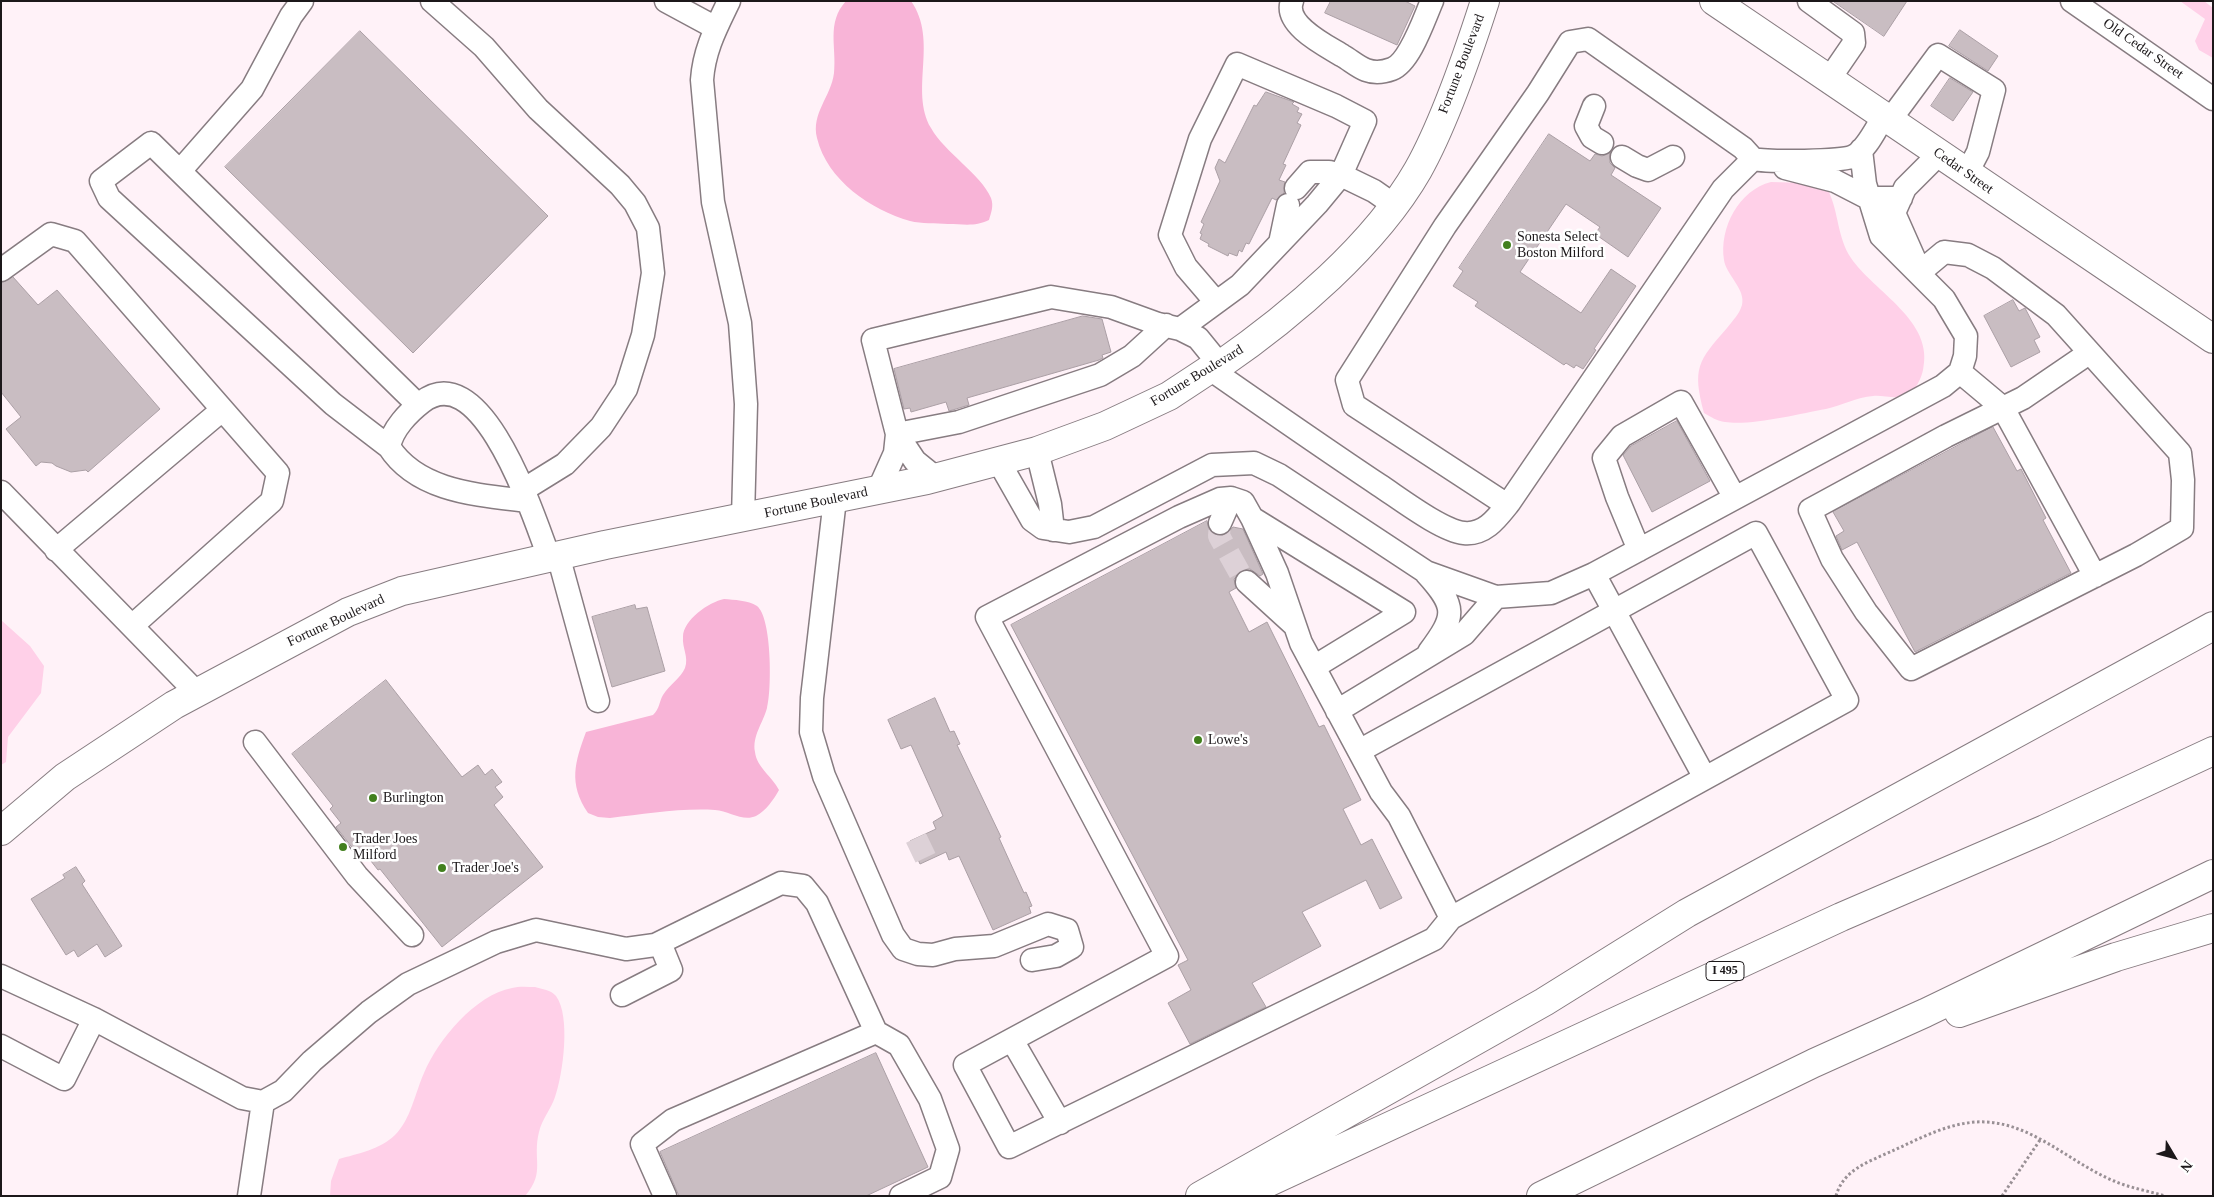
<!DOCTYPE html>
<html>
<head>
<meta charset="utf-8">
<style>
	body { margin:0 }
	#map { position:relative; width:2214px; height:1197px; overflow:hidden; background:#fff2f8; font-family:Georgia,serif }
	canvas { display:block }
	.frame { position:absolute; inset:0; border:2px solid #1c181a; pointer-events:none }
	.north { position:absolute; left:2149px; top:1132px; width:50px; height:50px; -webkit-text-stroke:4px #fff; paint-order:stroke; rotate:127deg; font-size:14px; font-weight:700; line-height:20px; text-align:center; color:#1c181a }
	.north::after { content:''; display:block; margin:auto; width:18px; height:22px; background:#1c181a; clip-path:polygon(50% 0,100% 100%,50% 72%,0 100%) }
</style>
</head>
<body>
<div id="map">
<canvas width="2214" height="1197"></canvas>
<div class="frame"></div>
<div class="north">N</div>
</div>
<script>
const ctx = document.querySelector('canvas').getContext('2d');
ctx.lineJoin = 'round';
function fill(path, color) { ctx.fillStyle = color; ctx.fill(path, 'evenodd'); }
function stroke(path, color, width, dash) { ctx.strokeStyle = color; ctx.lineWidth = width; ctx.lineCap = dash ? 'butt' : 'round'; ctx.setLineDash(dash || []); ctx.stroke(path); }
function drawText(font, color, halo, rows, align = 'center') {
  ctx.font = font + ' Georgia,serif'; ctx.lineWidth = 5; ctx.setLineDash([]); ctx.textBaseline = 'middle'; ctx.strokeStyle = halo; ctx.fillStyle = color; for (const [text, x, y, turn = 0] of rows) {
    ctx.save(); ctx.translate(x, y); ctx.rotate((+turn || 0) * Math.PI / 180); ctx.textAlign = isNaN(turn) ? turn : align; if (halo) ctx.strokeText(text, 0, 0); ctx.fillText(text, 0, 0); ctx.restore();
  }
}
fill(new Path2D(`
	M2180,1H2204L2213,8V58L2199,50L2195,41L2205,19Z
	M1771,182L1807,183L1828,190C1839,212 1837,237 1851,258C1874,292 1935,321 1923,370C1921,379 1916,390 1907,395C1897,400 1884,395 1873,396C1857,397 1841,406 1826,409C1799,414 1750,426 1725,422C1717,421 1711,417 1704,413C1692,368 1698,361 1727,328C1733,320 1739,315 1742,305C1746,289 1726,275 1724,260C1719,228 1739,190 1771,182Z
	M1,620L30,646L44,666L41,693L8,737L6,762L1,765Z
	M535,987C542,989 551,990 556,996C571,1016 563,1075 555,1097C551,1109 542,1119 539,1132C532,1160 546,1172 525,1196H330L331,1181L339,1159C357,1154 381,1149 395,1135C411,1119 415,1093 424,1073C438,1040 475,995 512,988C519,986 528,987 535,987Z`), '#ffd0e8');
fill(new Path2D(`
	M846,1H911C939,41 909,90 931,128C945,153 981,174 991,198C994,206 991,213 989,220C975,227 963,224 948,224C935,223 922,224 910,221C871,210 827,180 817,138C811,113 831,97 834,73C837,47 826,23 846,1Z
	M724,599C734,600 748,600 757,606C772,618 772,690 767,708C763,723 752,736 755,752C757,768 772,776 779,790C774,799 766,811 756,816C743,822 729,811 715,810C680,808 645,814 610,818L598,817L588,813C568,783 575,762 586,732L653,715C660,708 659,702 663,695C669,685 681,678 685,668C689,657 682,648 683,637C683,620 709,602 724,599Z`), '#f8b4d7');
const building = new Path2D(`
	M1331,1H1405L1415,6L1397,45L1325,13Z
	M1833,1H1907L1884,36Z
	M1960,30L1998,56L1988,71L1949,46Z
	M360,31L548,216L413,353L225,167Z
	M1950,78L1973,92L1953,121L1931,106Z
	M1266,92L1294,102L1292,104L1299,108L1297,112L1302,114L1297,123L1301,125L1283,164L1286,165L1279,180L1285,182L1284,193L1276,200L1272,198L1249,244L1246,243L1242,252L1239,250L1237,256L1229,253L1228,256L1208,246L1209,244L1200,239L1202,234L1200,233L1204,224L1201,222L1220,181L1215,168L1219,159L1225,163L1254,105L1256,106Z
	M1549,134L1590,161L1595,154L1602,156L1610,153V163L1615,168L1611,175L1661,208L1628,257L1595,234L1600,227L1566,204L1520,272L1581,313L1611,269L1636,286L1594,349L1596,350L1583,369L1576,365L1574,368L1566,363L1564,365L1475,306L1478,302L1453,286L1463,271L1459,268Z
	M13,277L38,305L57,290L160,409L88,472L86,470L71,472L56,466L52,463L41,462L36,466L6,429L21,417L1,392V284Z
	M2013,300L2019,311L2025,308L2040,337L2034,340L2040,352L2011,367L1984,316Z
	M1083,316L1102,319L1111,352L1102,355L1103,358L1099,360L967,398L969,405L956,409L949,411L946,402L911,412L910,408L904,409L894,369Z
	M1677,421L1710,481L1652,512L1623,455L1631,446Z
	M1993,427L2017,471L2021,469L2046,518L2043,520L2071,573L1915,652L1857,542L1842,550L1836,536L1844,531L1833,512Z
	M1207,521L1209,530L1215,535L1227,534L1233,527L1243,529L1263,574L1260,576L1250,569L1243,570L1234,579L1236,588L1229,592L1249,632L1267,622L1319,727L1324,725L1361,800L1343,809L1361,845L1372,839L1402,898L1380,909L1366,880L1302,912L1321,946L1252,983L1266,1007L1190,1044L1168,1003L1191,990L1178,965L1188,960L1011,625Z
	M635,605L636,609L647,607L665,671L612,687L592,617Z
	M386,680L462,777L478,765L485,775L492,769L502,782L495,787L503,797L494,805L543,867L442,947L380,869L378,870L367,856L362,860L336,827L341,823L330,809L333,806L292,754Z
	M935,698L950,732L954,731L960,744L957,745L1001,837L999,838L1024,893L1026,892L1032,906L1029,907L1031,913L993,930L959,856L949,860L946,852L920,864L910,841L936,829L933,822L943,816L911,745L901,749L888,720Z
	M76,867L85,881L82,884L122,946L105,957L97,944L78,957L74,950L66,955L31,899L65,878L63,875Z
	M876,1053L928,1167L866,1196H679L660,1152Z`);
fill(building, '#c9bdc2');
stroke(building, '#ab9fa5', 1);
stroke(new Path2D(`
	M1220,523L1219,536L1242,577L1247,582
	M916,838L927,861`), '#ddd1d7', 22, [22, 11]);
const minor = new Path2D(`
	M432,1L484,47L538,109L620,185L635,203L648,228L653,273L643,335L626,389L601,427L565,464L523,490
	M666,1L716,28
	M729,1C716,28 704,50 702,80L713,202L740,323L746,404L743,518
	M1292,1C1283,25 1327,46 1343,56C1350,60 1358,67 1366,70C1374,73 1384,72 1392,69C1410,62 1424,19 1432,1
	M1809,1L1853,33L1854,43L1830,78
	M2072,1L2213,99
	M1594,106L1586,126L1592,137L1602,143
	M1890,120L1938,55L1994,90L1978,152L1967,173
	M1622,157L1637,166L1648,170L1673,157
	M1785,168L1835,181L1868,198H1901
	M180,171L252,89L291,16L302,1
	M1280,243L1288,205
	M1917,265L1894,213L1905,188L1939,154
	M1,270L51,234L75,241L278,473L272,501L132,626
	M1920,272L1944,252L1968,255L1993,268L2056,315L2180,453L2183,480L2182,528L2136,555L1911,669L1866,612L1832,559L1810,510L1946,436L2023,398L2089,353
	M1216,302L1186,267L1170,235L1200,139L1237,64L1336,106L1365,121L1341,175L1329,172H1310L1296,188
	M1166,325L1132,356L1100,375L959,422L897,434L873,340L1051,297L1111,307L1158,324L1180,329L1198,338L1220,365
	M1180,329L1240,285L1317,204L1341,175L1374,191L1394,205
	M1210,369C1266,408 1322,447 1379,485C1399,498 1442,531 1464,533C1485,535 1497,518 1509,503L1708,211L1723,189L1753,159C1767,162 1843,162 1854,156C1867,149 1876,128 1884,116
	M1960,372L2003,408L2095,576
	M897,434L915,461L936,478
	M389,447L333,404L109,198L101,181L151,143L418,405
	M1037,451L1050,504L1053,530
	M999,462L1032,520L1043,528L1069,532L1094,527L1212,465L1254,463L1279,475L1426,572L1496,597L1551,593L1594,574L1943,386L1960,372L1965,356L1966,336L1944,299L1881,236L1865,184L1861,150
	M878,491L895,453L897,434
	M1,492L197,693
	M835,499L812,698L811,732L824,776L893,935L903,949L918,954L933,955L955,949L994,946L1048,924L1067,930L1072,947L1056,956L1032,960
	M527,501C479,495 418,492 389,447C392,429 409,412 422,402C483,355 535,521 549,557
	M1507,505L1354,405L1347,380L1445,226L1538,93L1570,42L1588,39L1743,148L1753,159
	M1252,518L1277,573L1301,643L1381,792L1399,816L1451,918
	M1220,523L1231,498
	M56,550L222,410
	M1639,550L1617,497L1604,458L1622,436L1681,402L1735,498
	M558,555L598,701
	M1426,573C1457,607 1456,616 1429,652
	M1594,574L1705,778
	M1247,582L1293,624
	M1314,667L1404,612L1252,518L1243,502L1231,498L1220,499L1179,517L987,617L1167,956L965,1065L1009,1147L1434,939L1451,918L1847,700L1756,533L1359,751
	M1337,711L1464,634L1496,597
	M255,742L357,876L412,935
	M1,976L94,1019L242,1098L263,1102L283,1091L312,1061L369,1012L408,984L496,942L536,930L626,949L655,945L781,883L803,886L817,903L876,1032L899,1045L930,1099L948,1149L940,1177L901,1196
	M622,995L671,970L660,943
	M1012,1040L1060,1123
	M1,1046L64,1079L94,1019
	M249,1196L263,1102
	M665,1196L642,1144L673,1120L876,1032`);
const major = new Path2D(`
	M1714,1L2213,339
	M1,831L65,777L174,705L348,612L402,591L605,545L927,480L1037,451L1105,426L1169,396L1210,369L1220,365C1291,316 1375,245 1418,170C1445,122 1468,54 1485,1`);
const highway = new Path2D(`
	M2211,337L2213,338
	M1959,1013L2116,957L2213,928
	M1200,1196L1544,1002L1687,913L2213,626
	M1239,1196L1841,917L2045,829L2213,751
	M1541,1196L1814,1063L1925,1013L2213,874`);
stroke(minor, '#877c81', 25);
stroke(major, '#877c81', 30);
stroke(highway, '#877c81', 30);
stroke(new Path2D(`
	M1836,1196C1843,1170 1868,1162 1890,1152C1917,1140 1945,1124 1976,1122C2029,1119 2068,1162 2114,1181C2130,1188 2149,1191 2165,1196
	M2002,1196L2040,1140`), '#999095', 3, [2.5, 2.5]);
stroke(minor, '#fff', 22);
stroke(major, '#fff', 28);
stroke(highway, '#fff', 28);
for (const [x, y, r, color] of [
	[1507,245,5,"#42801e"],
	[1198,740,5,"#42801e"],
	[373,798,5,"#42801e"],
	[343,847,5,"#42801e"],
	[442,868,5,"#42801e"]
]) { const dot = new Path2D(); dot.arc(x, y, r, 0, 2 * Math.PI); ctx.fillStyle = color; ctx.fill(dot); stroke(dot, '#fff', 2); }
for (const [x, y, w] of [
	[1725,971,38]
]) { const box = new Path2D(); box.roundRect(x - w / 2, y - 9.5, w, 19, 4); ctx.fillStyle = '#fff'; ctx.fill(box); stroke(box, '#1c181a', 1); }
drawText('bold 12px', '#1c181a', null, [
	["I 495",1725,971]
]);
drawText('14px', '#1c181a', '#fff', [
	["Old Cedar Street",2143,49,35],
	["Fortune Boulevard",1462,64,-69],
	["Cedar Street",1963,171,35],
	["Fortune Boulevard",1197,376,-31],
	["Fortune Boulevard",816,503,-12],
	["Fortune Boulevard",336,621,-25]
]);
drawText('14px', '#1c181a', '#fff', [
	["Sonesta Select",1517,237],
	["Boston Milford",1517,253],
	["Lowe's",1208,740],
	["Burlington",383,798],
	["Trader Joes",353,839],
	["Milford",353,855],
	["Trader Joe's",452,868]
], 'left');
</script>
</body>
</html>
